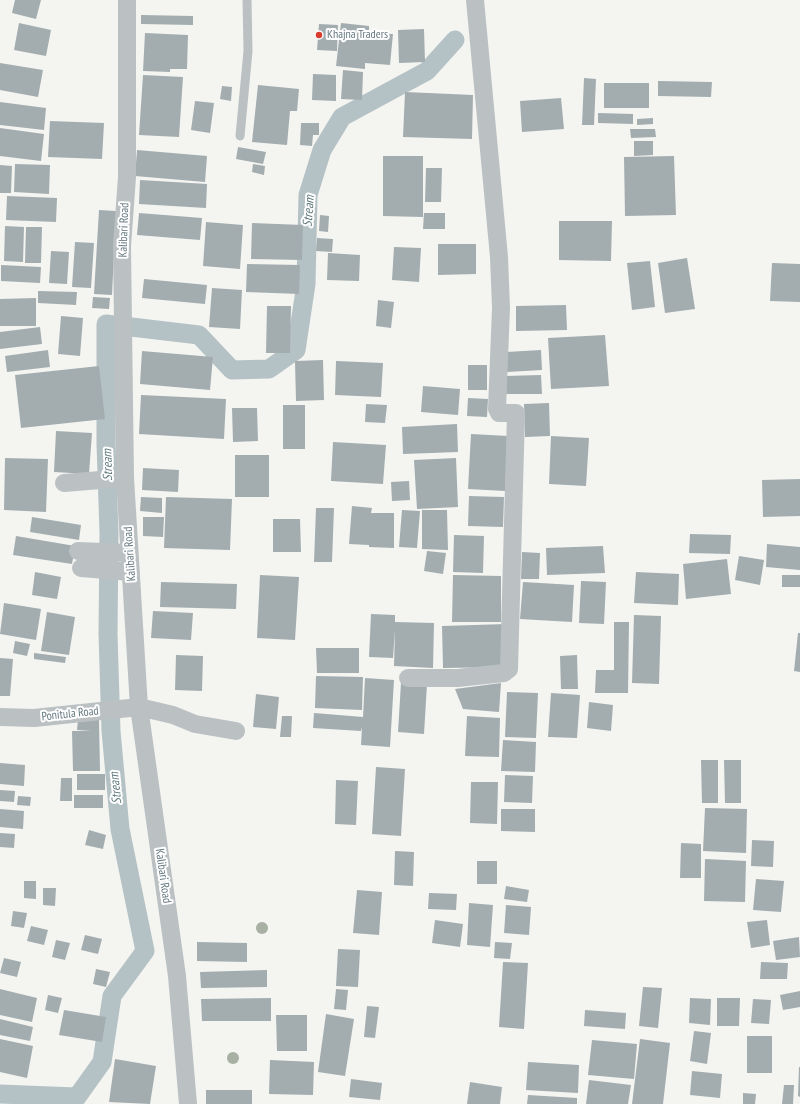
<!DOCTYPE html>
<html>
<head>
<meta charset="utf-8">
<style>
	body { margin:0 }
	canvas { display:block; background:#f4f4f1 }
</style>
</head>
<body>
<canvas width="800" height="1104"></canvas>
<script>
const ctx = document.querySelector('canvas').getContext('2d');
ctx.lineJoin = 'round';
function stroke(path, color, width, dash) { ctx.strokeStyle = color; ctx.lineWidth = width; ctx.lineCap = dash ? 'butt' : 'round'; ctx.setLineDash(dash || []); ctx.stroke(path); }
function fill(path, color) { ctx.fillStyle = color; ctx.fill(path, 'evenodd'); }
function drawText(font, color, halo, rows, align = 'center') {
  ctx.font = font + ' "PT Sans Narrow",sans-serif'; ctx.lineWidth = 4; ctx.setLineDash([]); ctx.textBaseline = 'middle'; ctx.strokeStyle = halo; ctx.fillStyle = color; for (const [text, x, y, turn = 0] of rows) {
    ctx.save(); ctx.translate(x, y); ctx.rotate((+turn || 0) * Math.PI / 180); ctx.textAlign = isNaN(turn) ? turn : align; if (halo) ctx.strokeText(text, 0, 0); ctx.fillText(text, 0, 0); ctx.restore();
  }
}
stroke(new Path2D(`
	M0,1094L77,1097L102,1062L112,996L145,951L120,829L111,731L108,634L109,533L106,444V324L199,335L232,370L269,369L296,350L306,284L308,195L322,150L342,117L427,71L455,40`), '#b5c2c5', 19);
fill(new Path2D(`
	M15,0H41L36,19L12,13Z
	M141,15L193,16V25L141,24Z
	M19,23L51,30L46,56L14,50Z
	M341,23L369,26V33L393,34L390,65L365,63V69L336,66Z
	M319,24L338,25L337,51L317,50Z
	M424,29L425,62L399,63L398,30Z
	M145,33L188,35L187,69H170V72L143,71Z
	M0,63L43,70L38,97L0,90Z
	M343,70L363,72L362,100L341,99Z
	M313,74L336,75V101L312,100Z
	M143,75L183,77L179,137L139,135Z
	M584,78L596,79L594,125H582Z
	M658,81L712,82L711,97L658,96Z
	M604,83H649V108H604Z
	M258,85L299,89L297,111H290L287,145L252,142Z
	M222,86L232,87L231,101L220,99Z
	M405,92L473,95L472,139L403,137Z
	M561,98L564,129L522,132L520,101Z
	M195,101L214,103L210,133L191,130Z
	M0,102L46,108L44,130L0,125Z
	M598,113L633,114V124L598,123Z
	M653,118V124L637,125V119Z
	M50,121L104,123L102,159L48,157Z
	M301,123H319V135H313L312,146L300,145Z
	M0,128L44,134L41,161L0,156Z
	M630,129H655L656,137L631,138Z
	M634,141H653V155L634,156Z
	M238,147L266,152L263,164L236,159Z
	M137,150L207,156L205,182L135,176Z
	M383,156H423V217L383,216Z
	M674,156L676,215L625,216L624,157Z
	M15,164L50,165L49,194L14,192Z
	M253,164L265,166L264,175L252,172Z
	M0,165L12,166L11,193H0Z
	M426,168H442L441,202H425Z
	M140,180L207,184L206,208L139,204Z
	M7,196L57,198L56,222L6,220Z
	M99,210L116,211L112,295L94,294Z
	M139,213L202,218L200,240L137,235Z
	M424,213H445V229H423Z
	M320,215L329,216L328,232L319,231Z
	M559,221H612L611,261L559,260Z
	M206,222L243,225L240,269L203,266Z
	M252,223L303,225L302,260L251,259Z
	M5,226L24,227L23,262L4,261Z
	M26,227H42L41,263H25Z
	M317,238L333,239L332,252L316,251Z
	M75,242L94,243L91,288L72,287Z
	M438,244H476V274L438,275Z
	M394,247L421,248L419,282L392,280Z
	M51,251L69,252L67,284L49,283Z
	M328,253L360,255L359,281L327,280Z
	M687,258L695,309L665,313L658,263Z
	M650,261L655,307L632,310L627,263Z
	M772,263L800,264V302L770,301Z
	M247,264L300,265L299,294L246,292Z
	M1,265L41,267L40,283L1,281Z
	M144,279L207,285L205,304L142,298Z
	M212,288L242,290L240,329L209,327Z
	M38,291L77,292L76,305L38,303Z
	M93,297L110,298L109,309L92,308Z
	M36,298V326H0V299Z
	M378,300L394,302L391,328L376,326Z
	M566,305L567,330L516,331V306Z
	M267,306H291L290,353H266Z
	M61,316L83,318L80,356L58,354Z
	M40,327L42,344L0,349V332Z
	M605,335L609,386L551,389L548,338Z
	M48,350L50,367L7,372L5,356Z
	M541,350L542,370L507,372L506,352Z
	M142,351L213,357L210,390L140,384Z
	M323,360L324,400L296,401L295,361Z
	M336,361L383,363L381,397L335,395Z
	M468,365H487V390H468Z
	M99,366L105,419L21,428L15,375Z
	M541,375L542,394H505V376Z
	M423,386L460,389L458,415L421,412Z
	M141,395L226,399L224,439L139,434Z
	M468,398L488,399L487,417L467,416Z
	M549,403L550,436L525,437L524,404Z
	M366,404L387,405L385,423L365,422Z
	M283,405H305V449H283Z
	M232,408H257L258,441L233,442Z
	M457,424L458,452L403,454L402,427Z
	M56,431L92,433L89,474L54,472Z
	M471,434L508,436L505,491L468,489Z
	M551,436L589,438L586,486L549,484Z
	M333,442L386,445L383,484L331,481Z
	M235,455H269V497H235Z
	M5,458L48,459L46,512L4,510Z
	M456,458L458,507L417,509L414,460Z
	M143,468L179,470L178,492L142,490Z
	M800,479V516L763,517L762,480Z
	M409,481L410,500L392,501L391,482Z
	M469,496L504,497L503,527L468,526Z
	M141,497L162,498V513L140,511Z
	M166,497L232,499L230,550L164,548Z
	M352,506L372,508L371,513H394V548L369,547V545L349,544Z
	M316,508H334L332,562H314Z
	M402,510L420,511L417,548L399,547Z
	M422,510H447L448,550L422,549Z
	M32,517L81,525L79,540L30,532Z
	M143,517H164L163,537L143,536Z
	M273,519H300L301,552H273Z
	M690,534L731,535L730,554L689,553Z
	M454,535L484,536L483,573L453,572Z
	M16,536L75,546L72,564L13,555Z
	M767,544L800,547V570L766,567Z
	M603,546L605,573L547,575L546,548Z
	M427,551L446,553L443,574L424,571Z
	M522,552L540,553L539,579H521Z
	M739,556L764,560L760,585L735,580Z
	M727,559L731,594L686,599L683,564Z
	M35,572L61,577L57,599L32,595Z
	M636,572L679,574L678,605L634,603Z
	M260,575L299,577L295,640L257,638Z
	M453,575L501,576V622H452Z
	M782,575H800V587H782Z
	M581,581L606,582L604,624L579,623Z
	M161,582L237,584L236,609L160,607Z
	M523,582L574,585L572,622L520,619Z
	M4,603L41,609L36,640L0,634Z
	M153,611L193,613L191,640L151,638Z
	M47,612L75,617L69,655L41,651Z
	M371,614L395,615V622L434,623L433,668L394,666L395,629L393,658L369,657Z
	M634,615L661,616L659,684L632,683Z
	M614,622H629L628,693H595L596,670H614Z
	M507,624L508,667L443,668L442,626Z
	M798,633H800V672L794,671Z
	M15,641L30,644L27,656L13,653Z
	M316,648H359V673H317Z
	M34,653L66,657L65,663L34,659Z
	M176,655L203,656L202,691L175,690Z
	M577,655L578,689H561L560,656Z
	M0,658L13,659L10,696H0Z
	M316,676L363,677L362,710L315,708Z
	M365,678L394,680L390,747L361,745L362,727L361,731L313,728L314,713L363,717Z
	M401,683L427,684L424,734L398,732Z
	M501,683L499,712L463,709L455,689Z
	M507,692L538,693L536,738L505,737Z
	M551,693L580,695L577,738L548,737Z
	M256,694L279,697L276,729L253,727Z
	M589,702L613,705L611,731L587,728Z
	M282,716H292L291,737H280Z
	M467,716L500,718L499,757L465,756Z
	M78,720H99L100,771H73L72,731H91L77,730Z
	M503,740L536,742L535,772L501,771Z
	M701,760H718V803H702Z
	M724,760H741V803H725Z
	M0,763L25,765L24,786L0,784Z
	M376,767L405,769L401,836L372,834Z
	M77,774H105V790H77Z
	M505,775L533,776L532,803L504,802Z
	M61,778H72V801H60Z
	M336,780L358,781L356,825L335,824Z
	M471,782H498L497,824L470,823Z
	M0,790L15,791L14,802L0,801Z
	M74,795H103V808H74Z
	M18,796L31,797L30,806L17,805Z
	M705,808L747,809L746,853L703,851Z
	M0,809L24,811L23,829L0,827Z
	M501,809H535V832L501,831Z
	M89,830L106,835L103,849L85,845Z
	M0,833L15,834L14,848L0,847Z
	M752,840L774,841L773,867L751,866Z
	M681,843L701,844V878H680Z
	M395,851L414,852L413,886L394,885Z
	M705,859L746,861L745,902L704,901Z
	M477,861H497V884H477Z
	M756,879L784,881L781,912L753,910Z
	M24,881H36V899L24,898Z
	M506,886L529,890L527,902L504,899Z
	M43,888H56L55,906L43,905Z
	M357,890L382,892L379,935L353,933Z
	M429,893L457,894L456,910L428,909Z
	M469,903L493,905L490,947L467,945Z
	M506,905L531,907L529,935L504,933Z
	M13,911L27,913L24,928L11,926Z
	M435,920L463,924L460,947L432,943Z
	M767,920L770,945L751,948L747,922Z
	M31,926L48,930L44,945L27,941Z
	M85,935L102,939L98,954L81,950Z
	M799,937L800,957L776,960L773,941Z
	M56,940L70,943L65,960L52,957Z
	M197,942L247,943V962L197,961Z
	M495,942L512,943L510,959L494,958Z
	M338,949L360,950L358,987L336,986Z
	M4,958L21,962L17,977L0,973Z
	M503,962L528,963L524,1029L499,1027Z
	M761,962L788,963L787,979H760Z
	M96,969L110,972L106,987L93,984Z
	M267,970V987L201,988L200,972Z
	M643,987L662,988L658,1028L639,1026Z
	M0,989L37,998L32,1022L0,1015Z
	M336,989L348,990L346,1010L334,1009Z
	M800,991V1007L783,1010L780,995Z
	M48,995L62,998L58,1013L45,1010Z
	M271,998V1021H202L201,999Z
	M690,998L711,999L710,1025L689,1023Z
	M717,998H740L739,1026H717Z
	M753,999L771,1000L769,1024L751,1023Z
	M367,1006L379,1007L375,1038L364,1037Z
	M64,1010L106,1017L102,1042L59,1035Z
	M585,1010L626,1013L625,1029L584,1026Z
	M326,1014L354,1019L345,1076L318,1072Z
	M276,1015H307V1051H277Z
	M0,1019L33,1027L30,1041L0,1035Z
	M694,1031L711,1033L707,1064L690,1061Z
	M747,1036H772V1073H747Z
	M0,1039L33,1046L27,1078L0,1072Z
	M640,1039L670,1043L663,1104H632Z
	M592,1040L637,1044L634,1079L588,1075Z
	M115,1059L156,1066L150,1104L109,1102Z
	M270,1060L314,1062L313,1095L269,1094Z
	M528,1062L579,1065L578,1093L526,1090Z
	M799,1067H800V1097L798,1096Z
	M692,1071L722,1074L720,1098L690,1095Z
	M351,1079L382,1083L380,1100L349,1097Z
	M589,1080L631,1085L628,1104H586Z
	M470,1082L502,1087L500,1104H467Z
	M784,1085H794L793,1104H782Z
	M206,1090H252V1104H206Z
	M743,1093L756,1094L755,1104H743Z
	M528,1095L577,1098V1104H527Z`), '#a3adb0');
stroke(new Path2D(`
	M240,136L248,51L247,0`), '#bbc1c3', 9);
stroke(new Path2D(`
	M127,0V177L122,246L125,478L139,707L177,976L188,1104
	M64,483L125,478
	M78,551L129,553
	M81,568L131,572
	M408,678H458L504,673L509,669L516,413H499L497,409L501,308L499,257L475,0
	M0,717L34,718L139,707L173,715L195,724L236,731`), '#bbc1c3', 18);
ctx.fillStyle = '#a8b0a3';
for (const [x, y] of [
	[262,928],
	[233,1058]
]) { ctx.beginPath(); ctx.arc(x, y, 6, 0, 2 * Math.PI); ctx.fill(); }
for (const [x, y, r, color] of [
	[319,35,4,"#d83d2e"]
]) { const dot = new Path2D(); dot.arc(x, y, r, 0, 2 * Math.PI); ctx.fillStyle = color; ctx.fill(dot); stroke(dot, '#fff', 1.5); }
drawText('12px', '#657880', '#fff', [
	["Khajna Traders",327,35]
], 'left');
drawText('12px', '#657880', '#fff', [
	["Kalibari Road",124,230,-88],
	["Kalibari Road",130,554,-94],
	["Ponitula Road",70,714,-6],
	["Kalibari Road",163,876,82]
]);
drawText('italic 13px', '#617a7d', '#fff', [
	["Stream",309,211,-86],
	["Stream",108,465,-91],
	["Stream",116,788,-96]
]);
</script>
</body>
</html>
